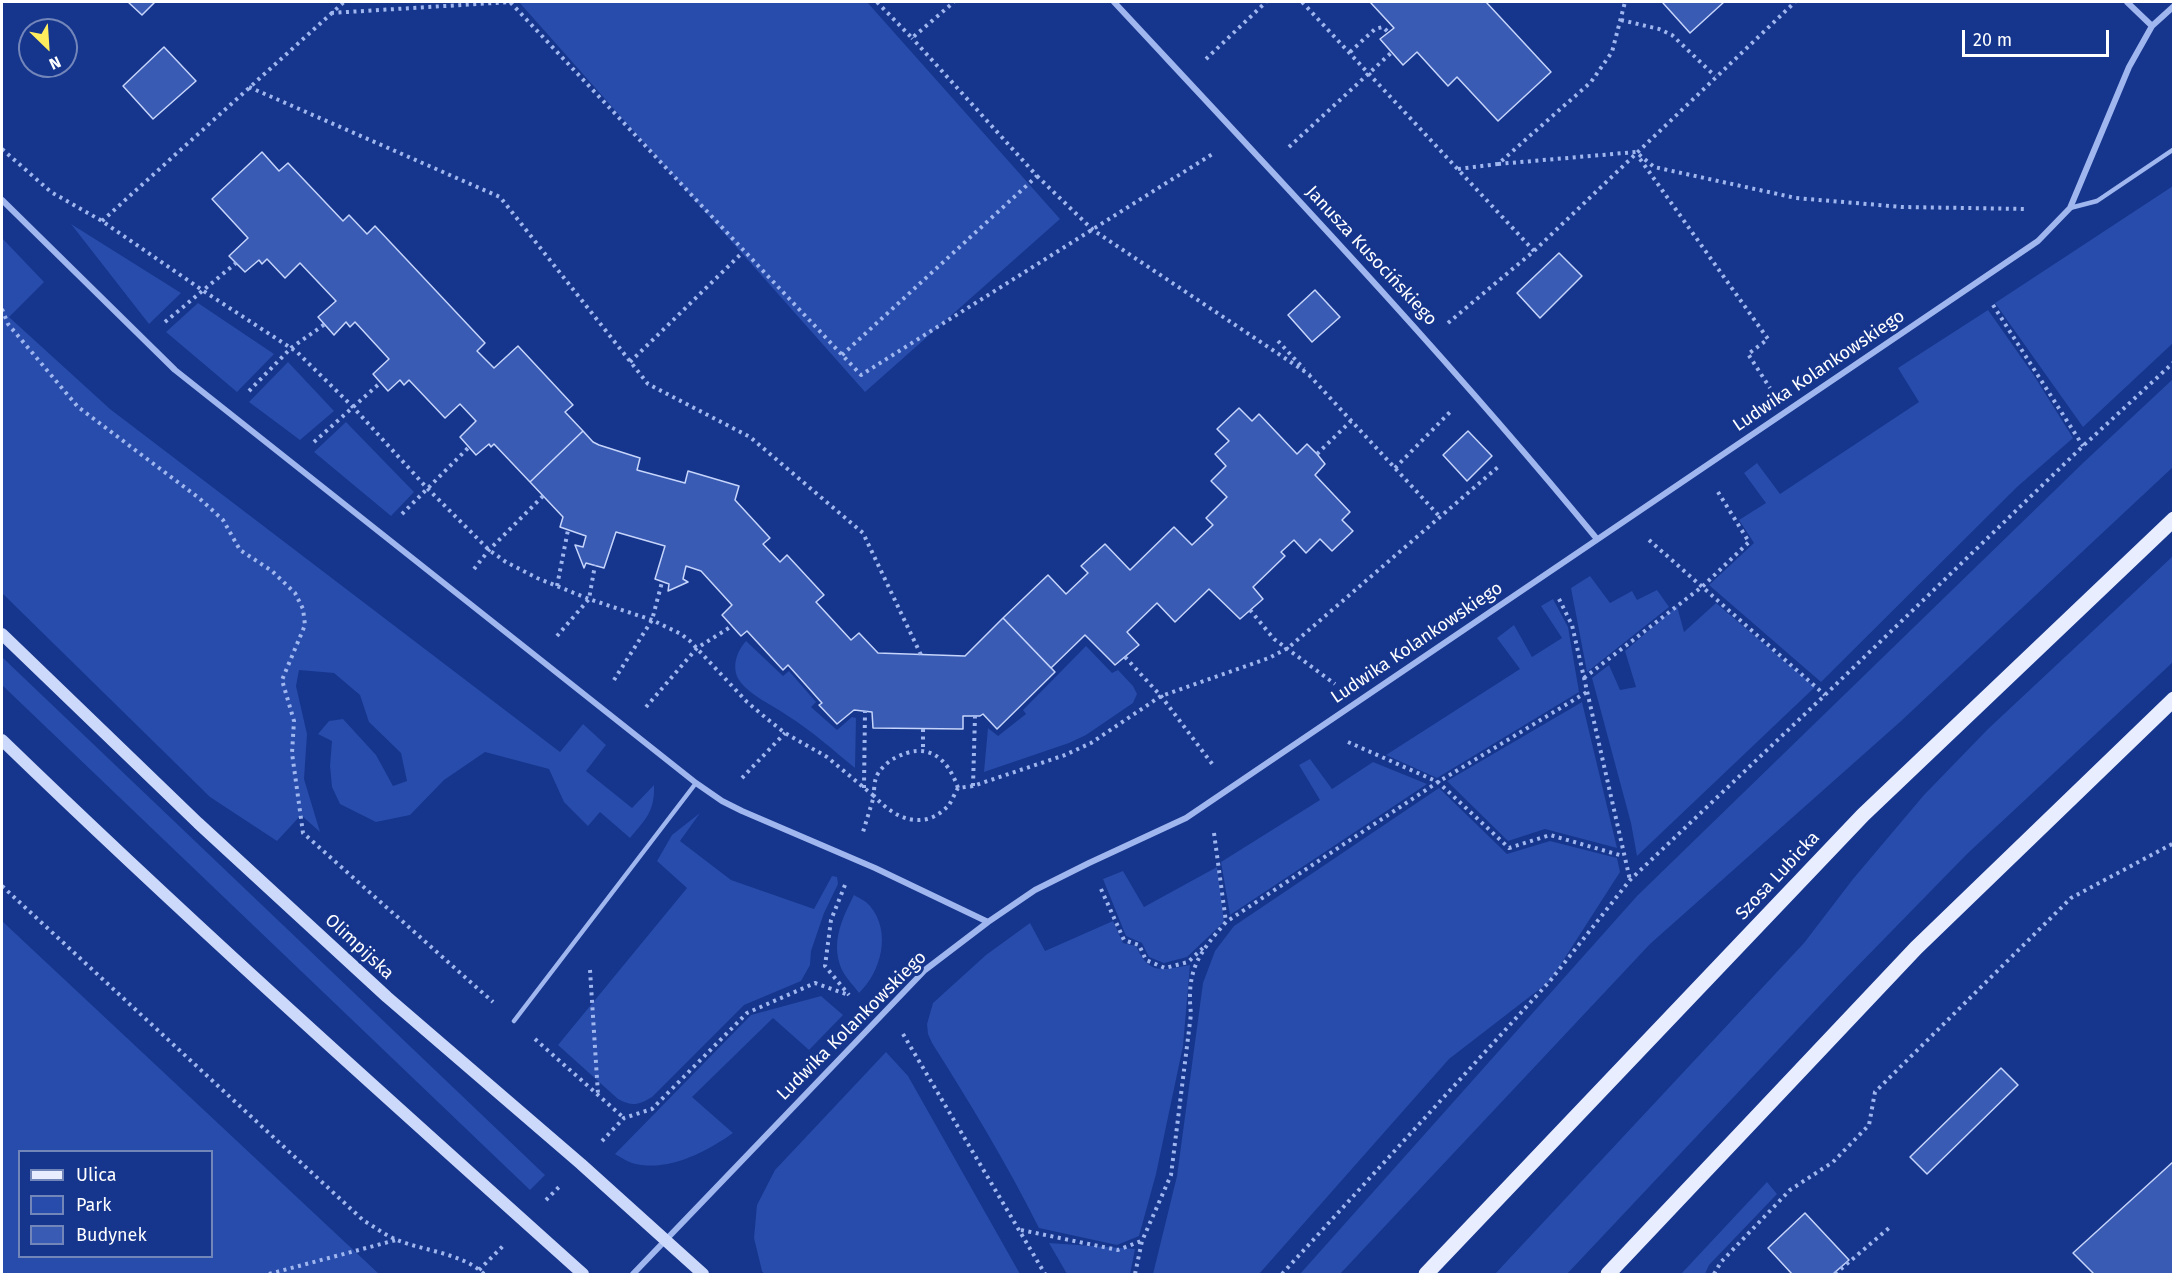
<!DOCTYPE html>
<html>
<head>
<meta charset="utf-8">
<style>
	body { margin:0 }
	#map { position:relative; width:2175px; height:1276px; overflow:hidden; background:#16358c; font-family:"Fira Sans",sans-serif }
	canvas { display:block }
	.frame { position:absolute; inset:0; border:3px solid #fff; pointer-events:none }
	.legend { position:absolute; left:18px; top:1150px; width:195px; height:108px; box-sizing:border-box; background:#16358c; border:2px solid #7386ba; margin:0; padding:8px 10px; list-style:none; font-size:18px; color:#fff }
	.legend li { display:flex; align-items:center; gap:12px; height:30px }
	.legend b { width:30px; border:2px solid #7386ba }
	.north { position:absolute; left:18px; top:18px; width:60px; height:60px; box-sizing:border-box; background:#16358c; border:2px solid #7386ba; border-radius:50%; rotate:155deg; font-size:16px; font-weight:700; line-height:24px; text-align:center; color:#fff }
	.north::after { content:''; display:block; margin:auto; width:21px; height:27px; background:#ffed5e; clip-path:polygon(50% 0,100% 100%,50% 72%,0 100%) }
	.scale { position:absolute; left:1962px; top:30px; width:147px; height:27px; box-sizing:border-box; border:3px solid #fff; border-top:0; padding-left:8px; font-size:18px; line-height:21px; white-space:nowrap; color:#fff; -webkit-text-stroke:4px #16358c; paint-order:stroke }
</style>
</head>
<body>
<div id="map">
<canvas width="2175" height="1276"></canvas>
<div class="frame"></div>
<ul class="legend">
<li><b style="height:8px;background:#e8edff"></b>Ulica</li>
<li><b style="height:16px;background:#284cab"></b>Park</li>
<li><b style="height:16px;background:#3a5bb3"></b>Budynek</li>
</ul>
<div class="north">N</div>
<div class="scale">20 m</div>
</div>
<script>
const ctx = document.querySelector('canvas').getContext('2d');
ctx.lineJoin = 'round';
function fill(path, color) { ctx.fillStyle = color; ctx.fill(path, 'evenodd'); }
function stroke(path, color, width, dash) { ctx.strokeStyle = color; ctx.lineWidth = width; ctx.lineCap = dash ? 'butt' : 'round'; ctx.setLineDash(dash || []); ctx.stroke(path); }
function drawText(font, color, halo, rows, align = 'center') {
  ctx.font = font + ' "Fira Sans",sans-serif'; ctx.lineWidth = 6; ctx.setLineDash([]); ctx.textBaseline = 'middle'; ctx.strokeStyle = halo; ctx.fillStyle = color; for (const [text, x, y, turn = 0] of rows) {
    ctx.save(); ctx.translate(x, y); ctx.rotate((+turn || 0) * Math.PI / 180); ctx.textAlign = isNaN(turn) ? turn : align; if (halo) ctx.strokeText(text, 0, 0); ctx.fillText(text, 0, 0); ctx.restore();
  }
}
fill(new Path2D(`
	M519,2H867L1060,219L865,392Z
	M2173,186V343L2083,427L1995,303Z
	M71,224L181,293L149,324Z
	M2,238L44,282L9,317L110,409L560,752L583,724L606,745L586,771L632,808L654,785C655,811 646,819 630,838L600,812L588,826L564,802L549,769L485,752L444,780L410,815L376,822L340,804L332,787L330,766L332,741L318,734L329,721L343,719L376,755L393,786L407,781L401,753L369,722L360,695L334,673L299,670L296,686L307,734L304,779L320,832L301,815L277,841L210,797L2,593Z
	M198,303L274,354L237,392L166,332Z
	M1988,310L2033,374L2073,438L2017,487L1821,682L1709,585L1754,543L1739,520L1766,503L1744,473L1757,463L1780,494L1919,402L1898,368Z
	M288,362L334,411L300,440L249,402Z
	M2173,379V467L1900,722L1650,944L1340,1274H1300L1637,896L2084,462Z
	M346,422L414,492L391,516L314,452Z
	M2173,556V662L1967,854L1842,982L1567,1274H1495L1804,943L1853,879L1924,795L1988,729Z
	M1590,576L1610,603L1632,591L1637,600L1657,590L1669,607L1587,672L1571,588Z
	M1553,599L1568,627L1579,692L1437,778L1386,755L1520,669L1497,638L1514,625L1532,657L1562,638L1541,606Z
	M1716,603L1815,687L1637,856L1631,823L1592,678L1609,665L1620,690L1636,687L1625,651L1677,606L1684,632Z
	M746,641L783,676L789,671L816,702L811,707L837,730L852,717L856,718L855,768C833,750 812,731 788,716C773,705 750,696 739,680C731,667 737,651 746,641Z
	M1086,646L1112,673L1118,670L1133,686L1137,694L1133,703L1086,735L1069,743L984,772L988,728L998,736L1026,714L1023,710Z
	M2,657L545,1175L530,1190L2,685Z
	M1582,702L1617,848L1545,829L1508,841L1447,781Z
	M1310,759L1332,789L1373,762L1427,784L1230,915L1221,862L1320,800L1299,765Z
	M1439,788L1507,854L1550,841L1617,858L1620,872L1550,981L1449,1059L1259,1274H1153L1177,1176L1203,983L1215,951L1234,926Z
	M700,813L680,841L731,880L814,909L832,876L837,877L838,884L824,913L811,951L810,965L801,981L744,1005L652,1097C639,1105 632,1107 618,1099L558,1045L687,888L657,861L672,835Z
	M1217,867L1224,922L1187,957L1164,963L1149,957L1142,943L1126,936L1103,879L1123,871L1144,907Z
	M854,895C859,898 866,901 870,906C892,932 881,972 859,993C854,986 846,978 842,970C830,943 842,919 854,895Z
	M2,921L379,1274H2ZM20,1152H212V1256H20Z
	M1113,921L1123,943L1136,946C1150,976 1162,970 1190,965L1183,1046L1156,1174L1139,1236L1117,1245L1039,1228C1007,1164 970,1103 932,1043L928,1034L927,1024L933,1003L986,955L1030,923L1045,951Z
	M821,996L843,1015L809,1050L773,1018L692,1097L733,1133C706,1152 667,1173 632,1163C626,1161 621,1157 615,1154L751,1015Z
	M886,1052L908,1076L1020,1274H764L762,1271L754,1238L757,1205L775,1170Z
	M1767,1182L1777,1194L1709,1265L1705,1274H1681Z
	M1049,1243L1135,1249L1130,1274H1067Z`), '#284cab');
const building = new Path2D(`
	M128,2H155L142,15Z
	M1370,2H1486L1551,72L1498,121L1457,77L1448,86L1417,52L1403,65L1380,39L1394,28Z
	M1664,2H1724L1690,33L1663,3Z
	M164,47L196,81L153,119L123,86Z
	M262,152L279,171L288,163L343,221L349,215L367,234L375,226L485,343L477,351L494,368L518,346L573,405L565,412L583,431L530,482L494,444L491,447L489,444L476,455L460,437L476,421L460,404L445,418L409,380L404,385L400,380L388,391L373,374L389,359L355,322L350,327L346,322L334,335L318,317L336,301L300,263L285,278L267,259L262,264L259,260L245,272L229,256L248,238L212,199Z
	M1559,253L1582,276L1540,318L1517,293Z
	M1315,290L1340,317L1312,342L1288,315Z
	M1239,408L1252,421L1259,414L1297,454L1307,444L1317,454L1325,464L1315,475L1350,512L1342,520L1353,531L1332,551L1320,539L1306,553L1294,540L1281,552L1285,556L1253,587L1263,599L1240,619L1209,589L1175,622L1157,603L1127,632L1139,645L1115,665L1085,635L1051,668L1003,618L1048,575L1066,594L1088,573L1081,566L1105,544L1130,570L1174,527L1192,545L1213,525L1206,518L1227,497L1211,481L1226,466L1215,454L1229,441L1217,429Z
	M583,431L593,442L599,445L640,458L637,470L685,483L688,471L739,486L735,500L770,538L763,544L780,562L787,555L824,595L816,602L851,640L859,633L878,653L965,656L1003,618L1055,672L997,729L983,714L980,716H963V729L873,728L872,712L854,710L837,724L819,705L822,703L788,665L783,670L747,631L741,636L722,615L732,605L701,571L686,566L683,579L688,582L668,591L669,584L655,579L665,546L616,532L604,568L586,563L584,568L575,545L583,547L586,536L560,527L563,517L530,482Z
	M1468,431L1492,456L1467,481L1443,455Z
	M2001,1068L2018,1085L1927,1174L1910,1157Z
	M2174,1161V1274H2094L2073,1253Z
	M1805,1213L1849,1260L1833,1274H1792L1768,1248Z`);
fill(building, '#3a5bb3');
stroke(building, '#c6d5fb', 1.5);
stroke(new Path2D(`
	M877,2L912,38L954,2
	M1302,2L1534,251
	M331,13L510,2L861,375L1214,153
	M1621,20L1659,29L1672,35L1715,76
	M1350,52L1375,29L1383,27L1388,32
	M1206,59L1266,2
	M249,87L500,197L648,384L750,437L863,533L921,655
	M1289,147L1392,52
	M2,149L51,192L102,221L202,290L297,352L353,407L427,488L489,550L506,562L537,578L589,599L652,620L681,634L690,641L747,702L766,718L785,733L827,757L874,796L863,832
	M1640,159L1768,339L1748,354L1770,388
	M1498,164L1636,152L1654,167L1796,198L1902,207L2027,209
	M1458,169L1498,164L1591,82L1612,52L1625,2
	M1037,176L1093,230L1310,375
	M102,221L344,2
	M1993,305L2083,446
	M2,309L8,324L78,407L199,498L223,520L240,550L272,571L295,593L303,609L305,625L282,680L294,721L292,753L303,833L493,1002
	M165,322L236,263
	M1448,323L1534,251L1795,2
	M1278,341L1304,369
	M842,355L1037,176L912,38
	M630,362L742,253
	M1309,375L1441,518
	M249,391L291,348L325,324
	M314,442L380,383
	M1317,454L1351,421
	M1395,468L1450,412
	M402,514L469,447
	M1649,540L1825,695
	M474,569L489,550L543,496
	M557,586L568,530
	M1559,599L1572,625L1630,880
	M1250,610L1274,639L1335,684
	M557,636L589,599L595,565
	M1125,657L1161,696L1213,765
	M1584,678L1703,586L1749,542L1718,492
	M614,680L652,620L662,582
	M646,707L697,648L732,626
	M923,729V750
	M1348,742L1438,782L1509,848L1550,835L1623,856
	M742,778L785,733
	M973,786L975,716
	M864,788L865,711
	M958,788C947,756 926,741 895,758C888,761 878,771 876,778C874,783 874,791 874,796C895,819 924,832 949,805C952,800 955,793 958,788L973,786L1065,755L1091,743L1161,696L1269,658L1288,648L1498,467
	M1214,833L1226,922
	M845,885L831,920L825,966L849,995
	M2,886L364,1221C375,1227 385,1235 397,1240C424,1251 462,1253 484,1274
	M1101,889L1124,940L1139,945L1146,960L1165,968L1188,962L1204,947
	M590,970L598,1094
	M903,1034L1045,1274
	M535,1039L624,1118
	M602,1141L624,1118L652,1109L747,1013L815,983L846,994
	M546,1200L560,1186
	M1021,1230L1118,1250L1141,1241
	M479,1270L504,1245
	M269,1274L396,1240
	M1135,1274L1142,1241L1171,1175L1191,1014C1186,970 1199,953 1226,922L1438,782L1587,692
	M1282,1274L1550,981L1630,880L1825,695L2083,446L2174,362
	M1714,1274L1721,1262L1790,1190L1833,1162L1869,1125L1875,1092L2071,898L2174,843
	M1835,1274L1889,1228`), '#9fb6ef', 4, [3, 4.5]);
stroke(new Path2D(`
	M2070,208L2097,201L2174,149
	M514,1021L696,783`), '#9fb6ef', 4.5);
stroke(new Path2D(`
	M1114,2C1278,178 1444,353 1597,539
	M2127,2L2152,26
	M2,200L175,370L696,783L722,801L742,811L875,868L988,922
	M633,1274L925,970L988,922L1035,890L1089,863L1186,818L2038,241L2070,208L2129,67L2152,26L2174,6`), '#9fb6ef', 6);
stroke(new Path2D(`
	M2,634L198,823L387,997L581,1164L703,1274
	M2,740C191,923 387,1098 583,1274`), '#cdd9fb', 12);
stroke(new Path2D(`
	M1426,1274L1863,815L2174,519
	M1608,1274L1916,948L2174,699`), '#e8edff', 15);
drawText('18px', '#fff', '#16358c', [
	["Janusza Kusocińskiego",1371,256,47],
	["Ludwika Kolankowskiego",1819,371,-34],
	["Ludwika Kolankowskiego",1417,643,-34],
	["Szosa Lubicka",1778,876,-47],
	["Olimpijska",359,947,43],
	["Ludwika Kolankowskiego",852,1026,-45]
]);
</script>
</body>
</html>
